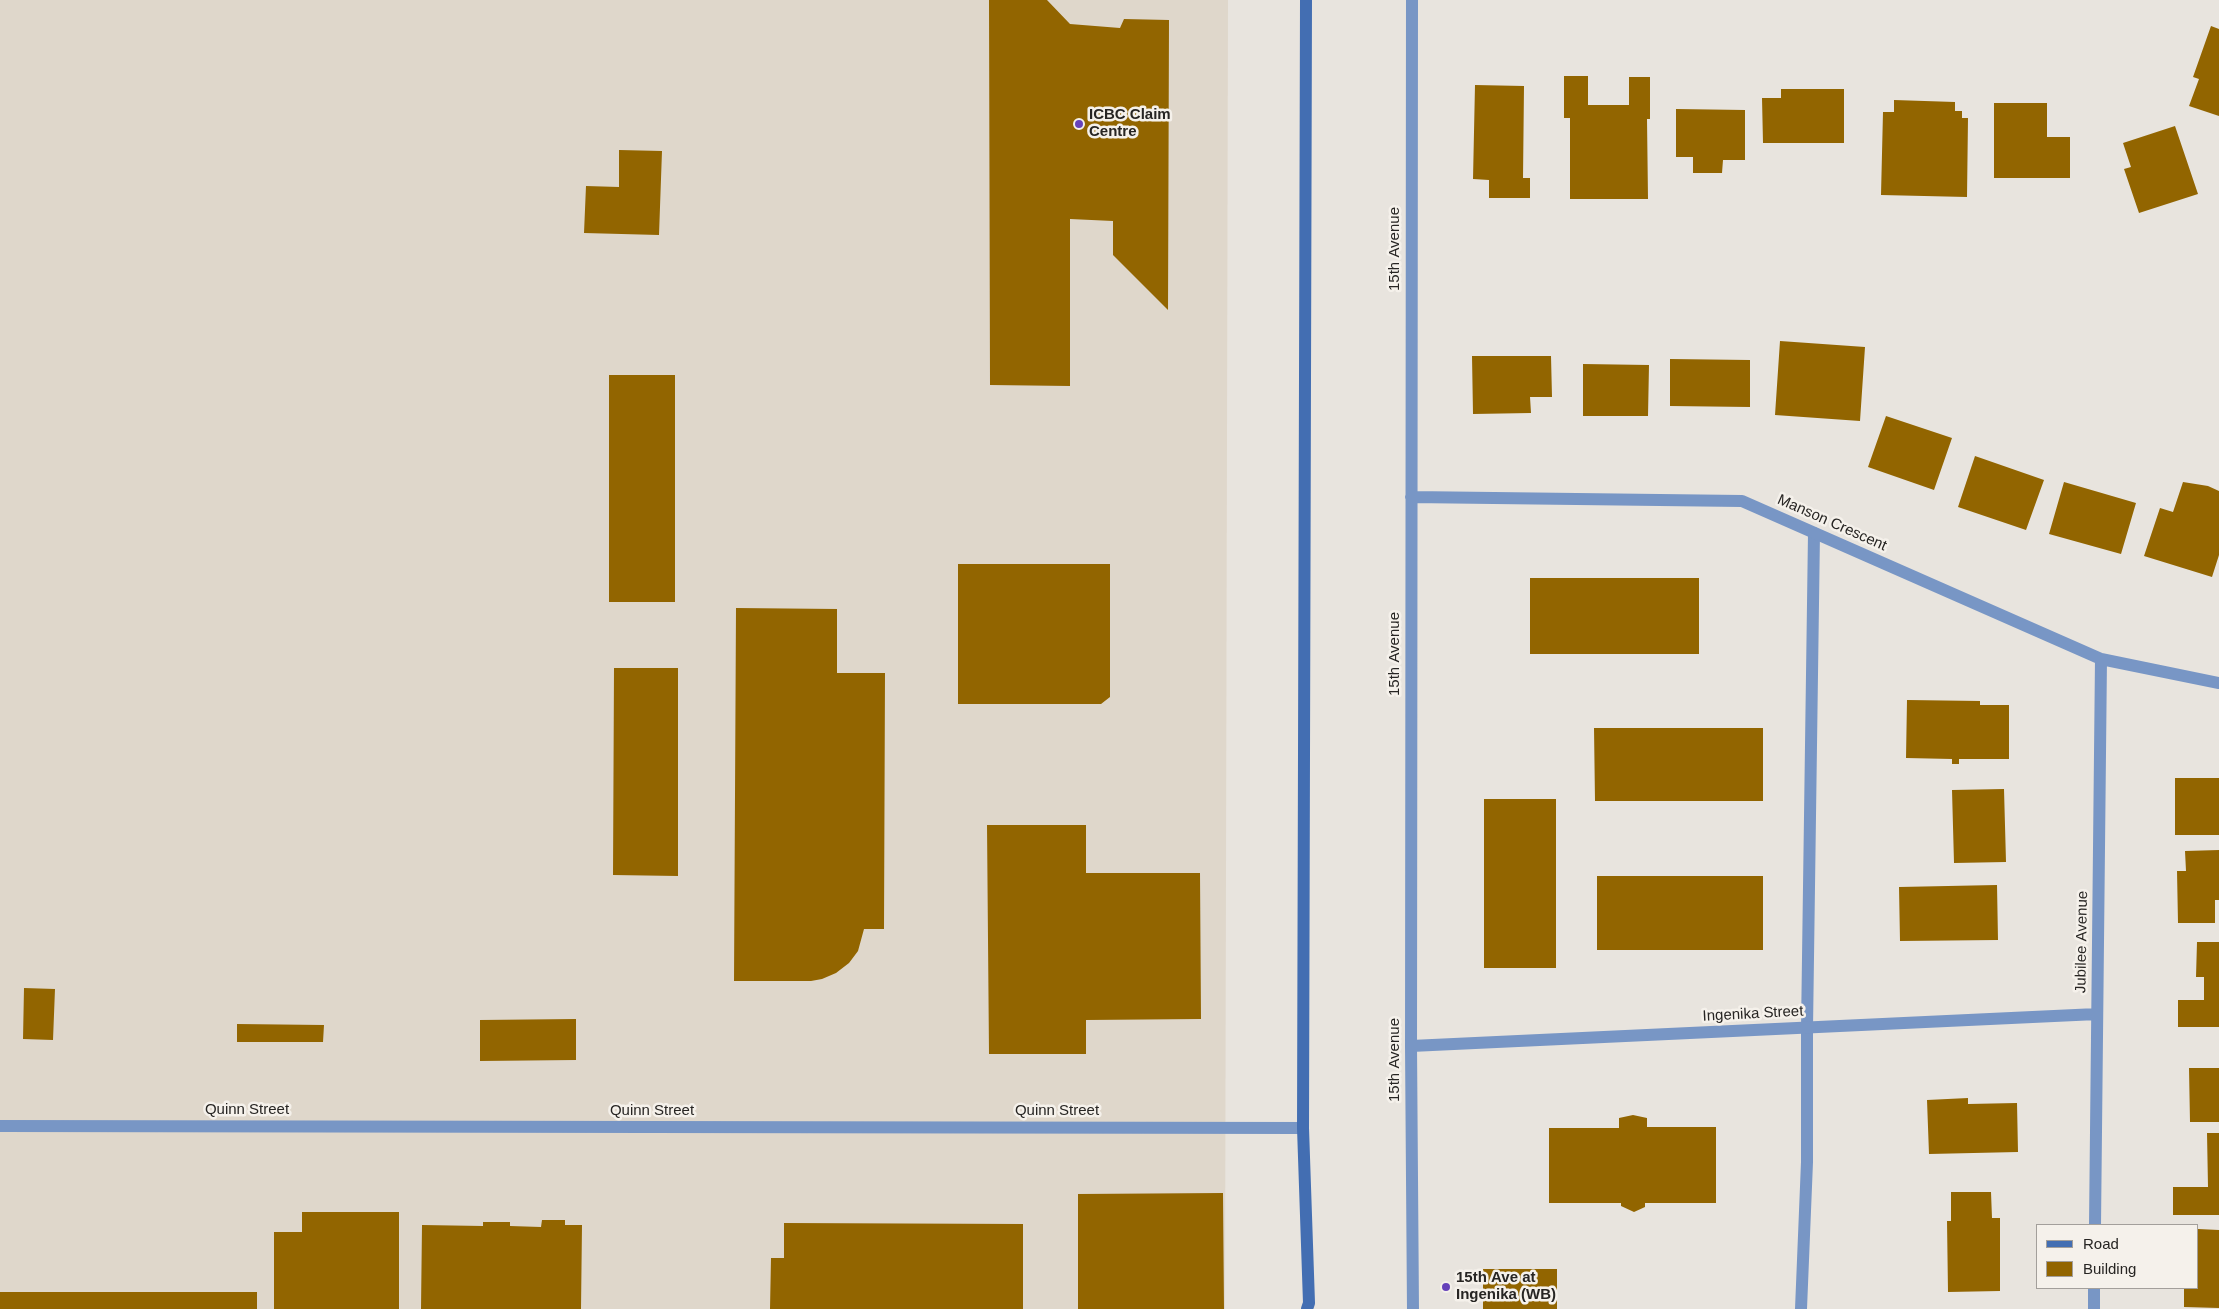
<!DOCTYPE html>
<html>
<head>
<meta charset="utf-8">
<style>
	body { margin:0 }
	#map { position:relative; width:2219px; height:1309px; overflow:hidden; background:#e8e4de; font-family:Helvetica,sans-serif }
	canvas { display:block }
	.legend { position:absolute; left:2036px; top:1224px; width:162px; height:65px; box-sizing:border-box; background:#f5f1eb; border:1px solid #a39f9b; margin:0; padding:6px 9px; list-style:none; font-size:15px; color:#272523 }
	.legend li { display:flex; align-items:center; gap:10px; height:25px }
	.legend b { width:25px; border:1px solid #a39f9b }
</style>
</head>
<body>
<div id="map">
<canvas width="2219" height="1309"></canvas>
<ul class="legend">
<li><b style="height:6px;background:#436eb2"></b>Road</li>
<li><b style="height:14px;background:#926500"></b>Building</li>
</ul>
</div>
<script>
const ctx = document.querySelector('canvas').getContext('2d');
ctx.lineJoin = 'round';
function fill(path, color) { ctx.fillStyle = color; ctx.fill(path, 'evenodd'); }
function stroke(path, color, width, dash) { ctx.strokeStyle = color; ctx.lineWidth = width; ctx.lineCap = dash ? 'butt' : 'round'; ctx.setLineDash(dash || []); ctx.stroke(path); }
function drawText(font, color, halo, rows, align = 'center') {
  ctx.font = font + ' Helvetica,sans-serif'; ctx.lineWidth = 5; ctx.setLineDash([]); ctx.textBaseline = 'middle'; ctx.strokeStyle = halo; ctx.fillStyle = color; for (const [text, x, y, turn = 0] of rows) {
    ctx.save(); ctx.translate(x, y); ctx.rotate((+turn || 0) * Math.PI / 180); ctx.textAlign = isNaN(turn) ? turn : align; if (halo) ctx.strokeText(text, 0, 0); ctx.fillText(text, 0, 0); ctx.restore();
  }
}
fill(new Path2D(`
	M0,0H1228L1225,1309H0Z`), '#dfd7cb');
fill(new Path2D(`
	M989,0H1047L1070,24L1120,28L1124,19L1169,20L1168,310L1113,255V221L1070,219V386L990,385Z
	M2211,26L2219,29V116L2189,106L2199,79L2193,77Z
	M1564,76H1588V105H1629V77H1650V119H1647L1648,199H1570V118H1564Z
	M1475,85L1524,86L1523,178H1530V198H1489V180L1473,179Z
	M1781,89H1844V143H1763L1762,98H1781Z
	M1894,100L1955,102V111H1962V118H1968L1967,197L1881,195L1883,112H1894Z
	M1994,103H2047V137H2070V178H1994Z
	M1676,109L1745,110V160H1723L1722,173H1693V157H1676Z
	M2175,126L2198,194L2139,213L2124,169L2131,167L2123,143Z
	M619,150L662,151L659,235L584,233L586,186L619,187Z
	M1780,341L1865,347L1860,421L1775,415Z
	M1472,356H1551L1552,397H1530L1531,413L1473,414Z
	M1670,359L1750,360V407L1670,406Z
	M1583,364L1649,365L1648,416H1583Z
	M609,375H675V602H609Z
	M1886,416L1952,438L1934,490L1868,467Z
	M1975,456L2044,480L2026,530L1958,507Z
	M2064,482L2136,503L2121,554L2049,534Z
	M2183,482L2208,486L2219,491V555L2212,577L2144,556L2160,508L2173,512Z
	M958,564H1110V697L1101,704H958Z
	M1530,578H1699V654H1530Z
	M736,608L837,609V673H885L884,929H864L858,951L849,963L836,973L822,979L811,981H734Z
	M614,668H678V876L613,875Z
	M1907,700L1980,701V705H2009V759H1959V764H1952V759L1906,758Z
	M1594,728H1763V801H1595Z
	M2175,778H2219V835H2175Z
	M2004,789L2006,862L1954,863L1952,790Z
	M1484,799H1556V968H1484Z
	M987,825H1086V873H1200L1201,1019L1086,1020V1054H989Z
	M2219,850V900H2215V923H2178L2177,871H2186L2185,851Z
	M1597,876H1763V950H1597Z
	M1997,885L1998,940L1900,941L1899,887Z
	M2197,942H2219V1027H2178V1000H2204V977H2196Z
	M24,988L55,989L53,1040L23,1039Z
	M576,1019V1060L480,1061V1020Z
	M237,1024L324,1025L323,1042H237Z
	M2189,1068H2219V1122H2190Z
	M1968,1098V1104L2017,1103L2018,1152L1929,1154L1927,1100Z
	M1633,1115L1647,1118V1127H1716V1203H1645V1207L1634,1212L1621,1206V1203H1549V1128H1619V1118Z
	M2207,1133H2219V1215H2173V1187H2208Z
	M1951,1192H1991L1992,1218H2000V1291L1948,1292L1947,1221H1951Z
	M1223,1193L1224,1309H1078V1194Z
	M302,1212H399V1309H274V1232H302Z
	M542,1220H565V1225H582L581,1309H421L422,1225L483,1226V1222H510V1226L541,1227Z
	M784,1223L1023,1224V1309H770L771,1258H784Z
	M2198,1229L2219,1230V1308L2184,1307V1288H2198Z
	M1483,1269H1557V1309H1483Z
	M0,1292H257V1309H0Z`), '#926500');
stroke(new Path2D(`
	M1801,1309L1807,1162V1028L1814,533`), '#7896c5', 12);
stroke(new Path2D(`
	M1412,0L1411,1046L1413,1309
	M1411,497L1742,501L2101,659L2219,683
	M1411,1046L2097,1014
	M0,1126L1303,1128
	M2095,1225L2101,659
	M2094,1309V1288`), '#7896c5', 12);
stroke(new Path2D(`
	M1306,0L1303,1128L1309,1303L1307,1309`), '#436eb2', 12);
for (const [x, y, r, color] of [
	[1079,124,5,"#6642ba"],
	[1446,1287,5,"#6642ba"]
]) { const dot = new Path2D(); dot.arc(x, y, r, 0, 2 * Math.PI); ctx.fillStyle = color; ctx.fill(dot); stroke(dot, '#f5f1eb', 2); }
drawText('bold 15px', '#272523', '#f5f1eb', [
	["ICBC Claim",1089,115],
	["Centre",1089,132],
	["15th Ave at",1456,1278],
	["Ingenika (WB)",1456,1295]
], 'left');
drawText('15px', '#272523', '#f5f1eb', [
	["15th Avenue",1395,249,-90],
	["Manson Crescent",1832,523,24],
	["15th Avenue",1395,654,-90],
	["Jubilee Avenue",2082,942,-89],
	["Ingenika Street",1753,1014,-3],
	["15th Avenue",1395,1060,-90],
	["Quinn Street",247,1110],
	["Quinn Street",652,1111],
	["Quinn Street",1057,1111]
]);
</script>
</body>
</html>
